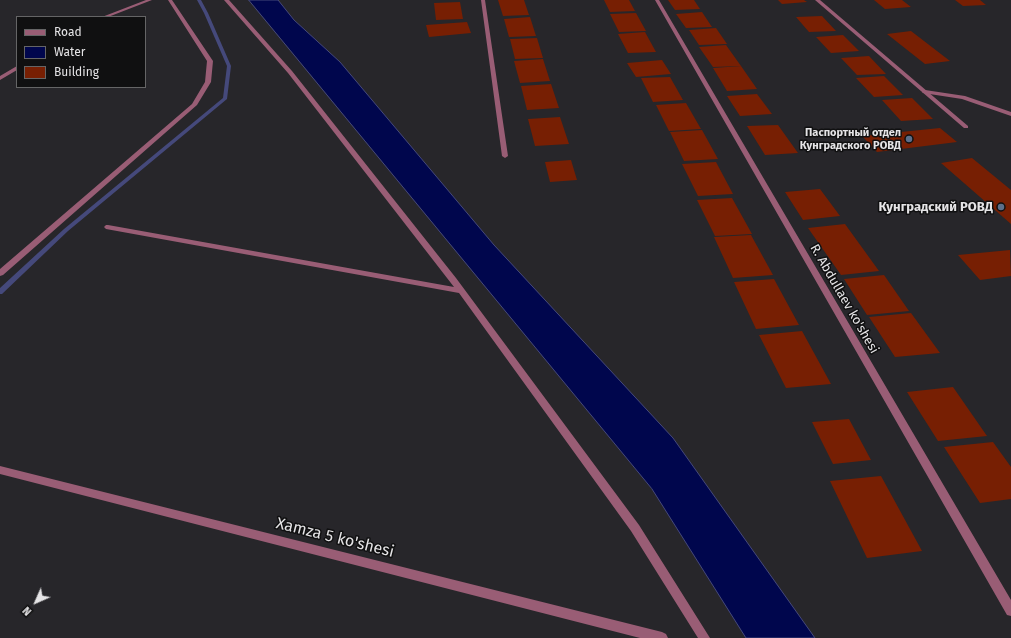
<!DOCTYPE html>
<html>
<head>
<meta charset="utf-8">
<style>
	body { margin:0 }
	#map { position:relative; width:1011px; height:638px; overflow:hidden; background:#27262a; font-family:"Fira Sans",sans-serif }
	canvas { display:block }
	.legend { position:absolute; left:16px; top:16px; width:130px; height:72px; box-sizing:border-box; background:#101011; border:1px solid #656566; margin:0; padding:5px 7px; list-style:none; font-size:12px; color:#e5e4e6 }
	.legend li { display:flex; align-items:center; gap:8px; height:20px }
	.legend b { width:20px; border:1px solid #656566 }
	.north { position:absolute; left:16px; top:582px; width:40px; height:40px; -webkit-text-stroke:3px #101011; paint-order:stroke; rotate:225deg; font-size:11px; font-weight:700; line-height:16px; text-align:center; color:#e5e4e6 }
	.north::after { content:''; display:block; margin:auto; width:14px; height:18px; background:#e5e4e6; clip-path:polygon(50% 0,100% 100%,50% 72%,0 100%) }
</style>
</head>
<body>
<div id="map">
<canvas width="1011" height="638"></canvas>
<ul class="legend">
<li><b style="height:5px;background:#995d75"></b>Road</li>
<li><b style="height:11px;background:#00064d"></b>Water</li>
<li><b style="height:11px;background:#771f03"></b>Building</li>
</ul>
<div class="north">N</div>
</div>
<script>
const ctx = document.querySelector('canvas').getContext('2d');
ctx.lineJoin = 'round';
function fill(path, color) { ctx.fillStyle = color; ctx.fill(path, 'evenodd'); }
function stroke(path, color, width, dash) { ctx.strokeStyle = color; ctx.lineWidth = width; ctx.lineCap = dash ? 'butt' : 'round'; ctx.setLineDash(dash || []); ctx.stroke(path); }
function drawText(font, color, halo, rows, align = 'center') {
  ctx.font = font + ' "Fira Sans",sans-serif'; ctx.lineWidth = 3; ctx.setLineDash([]); ctx.textBaseline = 'middle'; ctx.strokeStyle = halo; ctx.fillStyle = color; for (const [text, x, y, turn = 0] of rows) {
    ctx.save(); ctx.translate(x, y); ctx.rotate((+turn || 0) * Math.PI / 180); ctx.textAlign = isNaN(turn) ? turn : align; if (halo) ctx.strokeText(text, 0, 0); ctx.fillText(text, 0, 0); ctx.restore();
  }
}
const water = new Path2D(`
	M249,0H278L294,20L340,62L494,245L673,438L815,638H746L652,489Z`);
fill(water, '#00064d');
stroke(water, '#45497b', 1);
fill(new Path2D(`
	M197,0H201L208,13L231,66L227,99L68,231L2,294H0V288L64,229L223,98L227,66L204,13Z`), '#45497b');
fill(new Path2D(`
	M498,0H524L529,15L503,16Z
	M604,0H629L635,11L610,12Z
	M668,0H694L700,9L675,10Z
	M778,0H804L807,2L782,4Z
	M874,0H902L911,7L885,9Z
	M955,0H980L986,5L963,6Z
	M460,2L463,19L436,20L434,3Z
	M702,12L712,27L686,28L676,14Z
	M636,13L646,31L619,32L610,14Z
	M822,16L836,31L809,32L796,17Z
	M530,17L536,36L509,37L504,19Z
	M467,22L471,33L429,37L426,25Z
	M716,28L727,44L699,45L689,30Z
	M911,31L950,61L925,64L887,34Z
	M645,32L656,52L628,53L618,34Z
	M843,35L859,51L831,53L816,37Z
	M537,38L543,58L515,59L510,39Z
	M726,45L741,66L713,67L699,47Z
	M869,56L886,74L857,75L841,58Z
	M543,59L550,81L520,83L514,61Z
	M662,60L671,74L636,77L627,63Z
	M741,66L757,89L727,91L713,68Z
	M884,76L903,95L874,97L856,78Z
	M670,77L683,100L653,102L641,78Z
	M551,84L559,108L527,110L521,86Z
	M757,94L772,114L740,116L727,96Z
	M912,98L933,119L901,121L882,100Z
	M686,103L701,129L669,131L656,105Z
	M560,117L569,144L535,146L528,119Z
	M778,125L798,153L765,155L747,126Z
	M940,128L957,142L877,152L862,136Z
	M702,130L718,159L684,161L670,132Z
	M972,158L1011,190V224L941,163Z
	M571,160L577,180L550,182L545,162Z
	M716,162L733,194L698,196L682,164Z
	M820,189L840,216L803,220L785,192Z
	M732,198L752,234L715,236L697,200Z
	M845,224L879,271L841,275L808,228Z
	M751,235L773,275L733,278L714,237Z
	M1010,250L1011,276L980,280L958,255Z
	M884,275L909,311L867,315L844,279Z
	M774,279L799,325L756,329L734,282Z
	M911,313L940,353L895,357L869,317Z
	M802,331L831,384L786,388L759,335Z
	M953,387L987,436L938,441L907,392Z
	M849,419L871,460L833,464L812,422Z
	M993,442L1011,467V499L980,503L944,447Z
	M881,476L922,551L867,558L830,481Z`), '#771f03');
fill(new Path2D(`
	M925,90L965,96L1011,112V116L962,99L923,93L922,92Z`), '#995d75');
fill(new Path2D(`
	M146,0H152L108,17H102Z
	M168,0H172L213,61L211,82L197,105L3,275L0,276V269L192,104L205,82L207,61Z
	M224,0H229L292,71L456,278L639,525L710,638H698L631,531L459,293L106,229L104,227L106,225H108L454,287L288,73Z
	M481,0H485L508,156L505,158L502,156Z
	M655,0H659L1011,600V616L1007,615Z
	M815,0H820L968,126V128H964Z
	M17,66V70L0,80V76Z
	M0,466L662,632L666,634L668,638H640L0,474Z`), '#995d75');
for (const [x, y, r, color] of [
	[909,139,4,"#5c6f8a"],
	[1001,207,4,"#5c6f8a"]
]) { const dot = new Path2D(); dot.arc(x, y, r, 0, 2 * Math.PI); ctx.fillStyle = color; ctx.fill(dot); stroke(dot, '#101011', 1.5); }
drawText('bold 11px', '#e5e4e6', '#101011', [
	["Паспортный отдел",901,133],
	["Кунградского РОВД",901,146]
], 'right');
drawText('bold 13px', '#e5e4e6', '#101011', [
	["Кунградский РОВД",993,207]
], 'right');
drawText('13px', '#e5e4e6', '#101011', [
	["R. Abdullaev ko'shesi",844,299,60]
]);
drawText('16px', '#e5e4e6', '#101011', [
	["Xamza 5 ko'shesi",335,538,14]
]);
</script>
</body>
</html>
